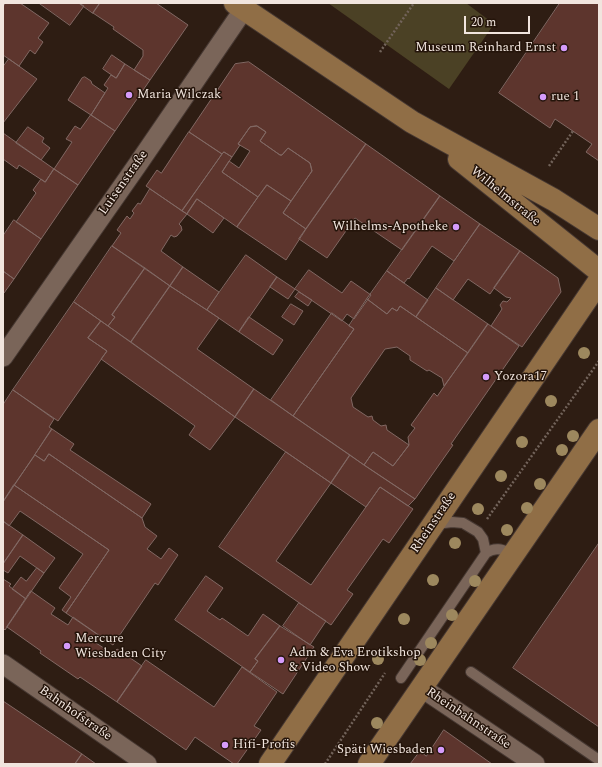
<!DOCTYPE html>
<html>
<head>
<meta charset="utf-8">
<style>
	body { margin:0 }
	#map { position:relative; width:602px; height:767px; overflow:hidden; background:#2e1d13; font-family:Spectral,serif }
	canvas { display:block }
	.frame { position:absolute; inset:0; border:4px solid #f1e5de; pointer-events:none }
	.scale { position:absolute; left:464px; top:16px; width:66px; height:18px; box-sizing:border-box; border:2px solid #f1e5de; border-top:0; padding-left:5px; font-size:12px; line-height:14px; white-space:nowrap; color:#f1e5de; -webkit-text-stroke:3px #24140a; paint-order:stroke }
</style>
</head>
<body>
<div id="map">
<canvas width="602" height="767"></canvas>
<div class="frame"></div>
<div class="scale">20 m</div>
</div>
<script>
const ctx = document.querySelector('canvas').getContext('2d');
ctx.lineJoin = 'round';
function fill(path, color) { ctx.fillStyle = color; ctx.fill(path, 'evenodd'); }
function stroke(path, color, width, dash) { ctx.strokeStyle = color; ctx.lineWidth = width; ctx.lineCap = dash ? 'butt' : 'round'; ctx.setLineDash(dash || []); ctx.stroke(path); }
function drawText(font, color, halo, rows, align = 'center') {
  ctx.font = font + ' Spectral,serif'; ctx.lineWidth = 3; ctx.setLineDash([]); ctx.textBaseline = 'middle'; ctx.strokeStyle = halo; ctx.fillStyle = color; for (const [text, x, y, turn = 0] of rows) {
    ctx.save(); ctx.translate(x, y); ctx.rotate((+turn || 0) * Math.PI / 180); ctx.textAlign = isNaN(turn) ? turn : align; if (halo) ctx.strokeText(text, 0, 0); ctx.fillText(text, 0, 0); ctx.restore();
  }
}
fill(new Path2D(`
	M328,3H466L494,24L449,89Z`), '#4b4125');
const building = new Path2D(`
	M6,3H20L49,23L38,38L43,42L35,54L30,50L19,66L3,55V7Z
	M39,3H79L84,6L70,25Z
	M79,3H100L93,13Z
	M100,3H156L188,25L150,80L134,70L143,56V50L113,29L114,27L93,13Z
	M560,3H599V161L586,152L592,144L555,119L550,128L499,93Z
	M112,55L125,64L116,78L103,69Z
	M9,59L37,79L3,123V67Z
	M249,62L366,144L306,229L283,213L312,171L310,163L288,148L282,155H280L260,141L266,132L257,126L250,127L238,144L240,145L232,157L224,152L222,154L189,132L235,64Z
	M125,64L150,80L115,131L91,115L108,88L104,85L111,75L116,78Z
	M85,77L91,81L92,84L105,93L91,115L68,100L82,78Z
	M91,115L115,131L78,185L54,169L72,142L66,139L75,126L80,129Z
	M257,126L266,132L260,141L280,155H282L288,148L310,163L312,171L291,201L267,185L258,197L222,172L229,161L239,168L250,151L238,144L250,127Z
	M28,127L44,138L42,142L50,148L41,160L16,143Z
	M189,132L222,154L182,211L146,186L157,170L161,173Z
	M3,133L54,169L45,182L19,165L17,169L3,159Z
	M366,144L440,196L402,250L355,218L327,258L299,239Z
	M224,152L232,157L222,172L258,197L237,227L197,199L187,214L182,211Z
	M54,169L78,185L41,239L16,222L36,193L33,190L41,179L45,182Z
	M267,185L291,201L283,213L306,229L286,260L237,227Z
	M150,189L187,214L179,224L181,226L182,230L177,236L174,237L171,235L161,251L183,267L170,286L112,246L121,233L117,230L127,216L130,219L134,213L132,211L138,203L140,204Z
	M440,196L480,224L454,261L432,246L409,279L408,278L404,283L387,271Z
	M197,199L224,218L213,233L187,214Z
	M14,220L41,239L14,279L3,271V236Z
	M480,224L520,251L490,294L468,279L453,300L436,288Z
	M112,246L145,268L112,315L115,317L108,326L74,302Z
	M520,251L558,278L561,292L522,347L491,326L502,309L500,305L503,301L507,302L511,298L506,297L494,288Z
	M246,255L277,277L239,332L207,310Z
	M183,267L219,292L207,310L170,286Z
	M145,268L170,286L131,342L108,326L115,317L112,315Z
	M309,270L342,293L351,281L371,295L354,319L347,314L342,321L295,289Z
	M3,271L14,279L4,293L3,292Z
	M387,271L428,300L416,317L400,306L397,311L392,308L387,314L367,299Z
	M277,277L295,289L288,299L270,287Z
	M170,286L219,318L197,349L254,389L235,417L131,342Z
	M436,288L488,324L468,353L416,317Z
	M299,292L312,300L308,306L295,297Z
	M367,299L387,314L392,308L397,311L400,306L468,353L444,386L442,378L429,370L427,371L410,360V356L397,347L385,349L351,398L353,407L368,417L372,416L373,420L381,426L386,425L387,430L409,445L393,466L373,452L364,465L293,416L354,329L349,326Z
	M74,302L101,321L88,338L107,351L58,421L13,390Z
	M291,304L303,311L294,325L282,317Z
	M332,313L354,329L293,416L271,400Z
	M249,317L283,340L273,355L239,332Z
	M101,321L235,417L210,450L189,435L195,426L101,359L107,351L88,338Z
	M488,324L519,346L451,444L453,445L415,499L364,465L373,452L393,466L409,445L408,437L415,428L411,425L434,393L437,396Z
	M254,389L350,455L331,483L235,417Z
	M13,390L54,419L49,427L52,429L3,502V405Z
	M52,429L74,444L70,450L151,504L142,518L49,454L44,461L35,455Z
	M286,452L331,483L276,561L311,585L380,487L413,509L389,543L383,539L347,590L353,594L331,625L219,547Z
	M49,454L142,518L145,527L157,536L147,549L161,559L169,548L178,555L158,585L155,583L113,645L66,613L109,550L14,485L35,455L44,461Z
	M350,455L364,465L415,499L408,506L380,487L366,507L331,483Z
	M14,485L109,550L66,613L62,610L71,597L59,588L83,554L20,511L9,526L3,521V502Z
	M3,521L23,535L3,564Z
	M23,535L55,558L44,573L20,556L8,573L3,570V564Z
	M599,543V727L513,668Z
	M37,568L44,573L26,599L12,589L21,577L26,581Z
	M206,576L223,588L207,611L220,620L222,618L248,636L263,614L280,626L255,659L258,661L250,672L175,620Z
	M3,579L11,584L9,586L26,599L5,630L3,628Z
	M31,591L55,608L51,614L68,625L73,617L100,636L96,643L113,654L117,649L142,666L117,702L80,677L78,679L40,653L41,651L7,627Z
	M299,603L326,621L310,645L283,626Z
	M280,626L314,647L283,694L250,672L258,661L255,659Z
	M146,660L214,707L242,667L277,692L254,726L261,730L237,764H234L195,737L186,750L117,702Z
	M3,701L82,754L75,764H3Z
	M444,730L492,764H410L420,751L426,756Z
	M82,754L96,764H75Z`);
fill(building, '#5d352d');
stroke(building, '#816863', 1);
const service = new Path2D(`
	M436,524L452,522L463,523L478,532L483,539L486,553
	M471,672L599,760
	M401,678L486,553C496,546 503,550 514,554`);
const minor = new Path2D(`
	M3,357L138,164L244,9
	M3,664L147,764
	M422,688L535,764`);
const secondary = new Path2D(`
	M235,3L412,122L554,200L599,229
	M459,159L599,271
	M270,764L599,281
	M369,764L599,430`);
stroke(service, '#463832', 12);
stroke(minor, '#463832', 21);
stroke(secondary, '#463832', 24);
stroke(new Path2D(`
	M380,52L414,3
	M549,166L573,131
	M487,519L599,361
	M325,764L385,673`), '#72635a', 2.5, [2, 2]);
stroke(service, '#7a6559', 10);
stroke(minor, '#7a6559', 19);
stroke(secondary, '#906e46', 22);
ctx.fillStyle = '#9d885e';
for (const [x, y] of [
	[584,353],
	[551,401],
	[573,436],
	[522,442],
	[562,450],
	[501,476],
	[540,484],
	[527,508],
	[478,509],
	[507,530],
	[455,543],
	[433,580],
	[475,581],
	[452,615],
	[404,619],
	[431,643],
	[378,659],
	[420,660],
	[377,723]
]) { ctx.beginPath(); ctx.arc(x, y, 6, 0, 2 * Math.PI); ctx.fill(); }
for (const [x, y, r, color] of [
	[564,48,4,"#d59bfa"],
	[129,95,4,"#d59bfa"],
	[543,97,4,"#d59bfa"],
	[456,227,4,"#d59bfa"],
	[486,377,4,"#d59bfa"],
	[67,646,4,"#d59bfa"],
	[281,660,4,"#d59bfa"],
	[225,745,4,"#d59bfa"],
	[441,750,4,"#d59bfa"]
]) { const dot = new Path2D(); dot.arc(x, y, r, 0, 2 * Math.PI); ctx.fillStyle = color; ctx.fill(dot); stroke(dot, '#24140a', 1.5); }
drawText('13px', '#f1e5de', '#24140a', [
	["Museum Reinhard Ernst",556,48,"right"],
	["Maria Wilczak",137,95],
	["rue 1",551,97],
	["Wilhelms-Apotheke",448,227,"right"],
	["Yozora17",494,377],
	["Mercure",75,639],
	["Wiesbaden City",75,654],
	["Adm & Eva Erotikshop",289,653],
	["& Video Show",289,668],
	["Hifi-Profis",233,745],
	["Späti Wiesbaden",433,750,"right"]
], 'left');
drawText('13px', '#f1e5de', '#24140a', [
	["Luisenstraße",124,183,-55],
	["Wilhelmstraße",505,197,39],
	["Rheinstraße",434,523,-56],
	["Bahnhofstraße",75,714,35],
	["Rheinbahnstraße",468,719,34]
]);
</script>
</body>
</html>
